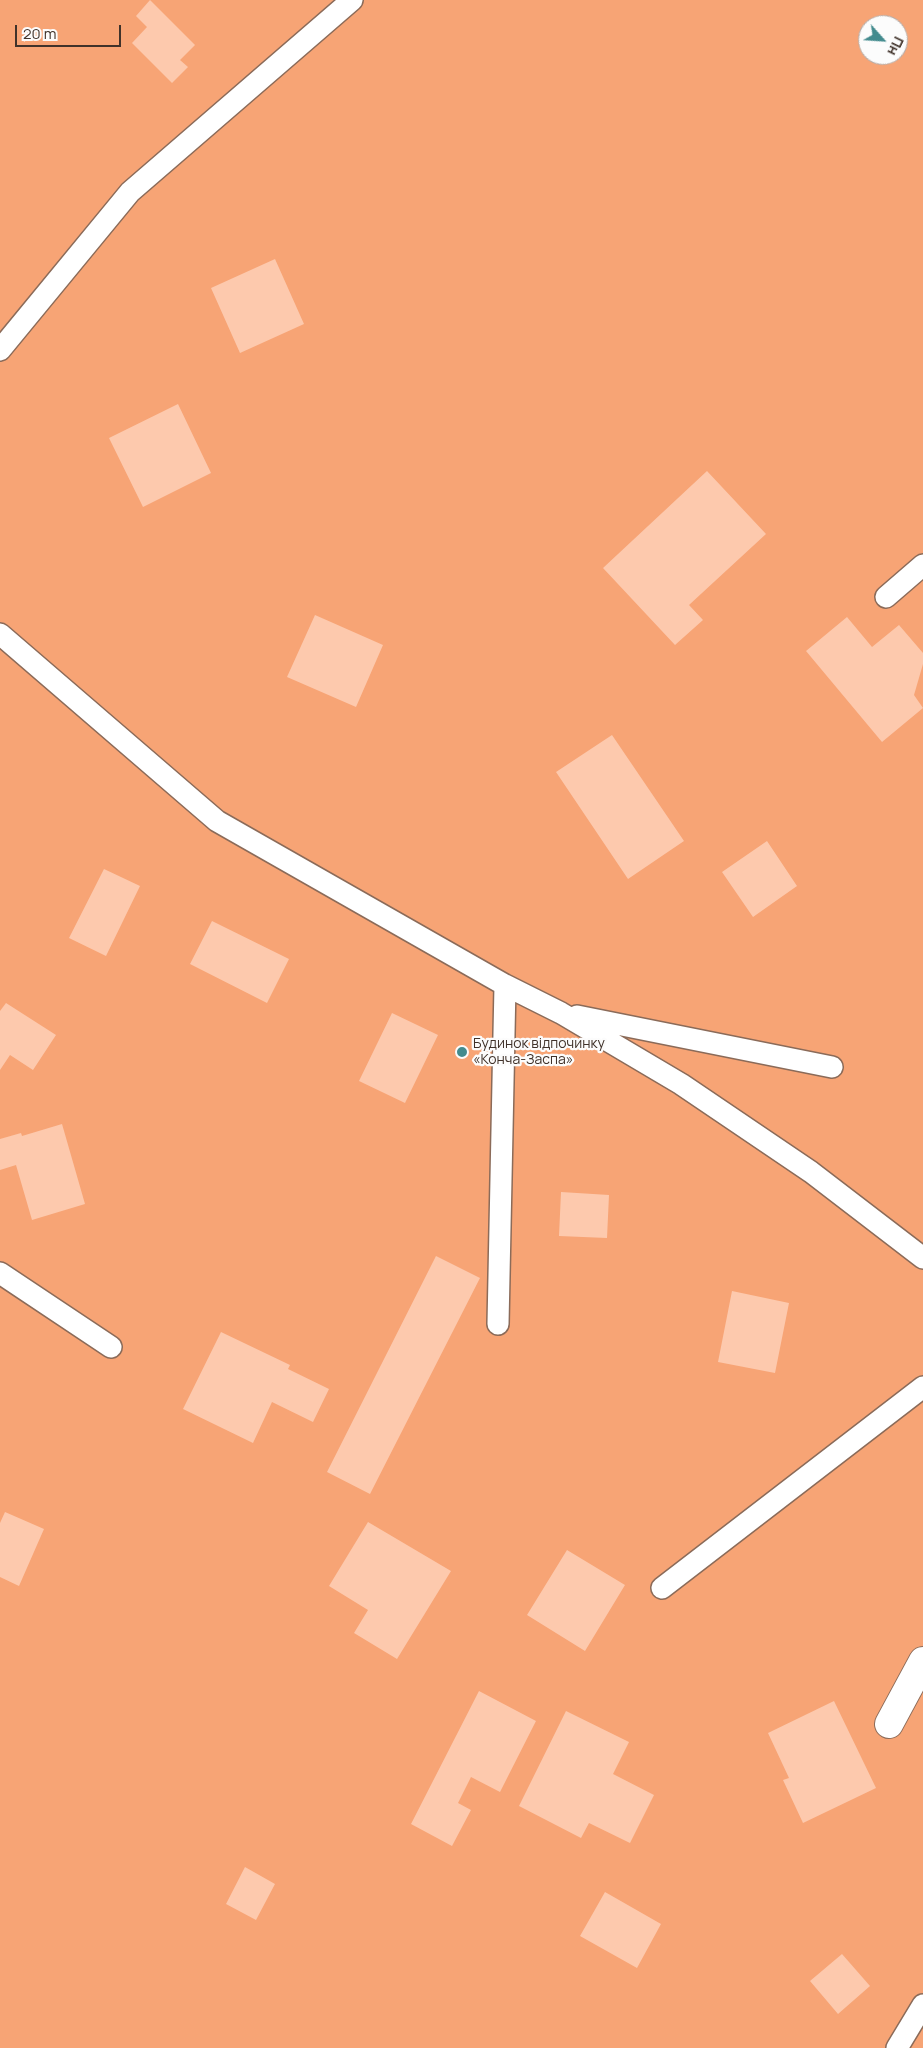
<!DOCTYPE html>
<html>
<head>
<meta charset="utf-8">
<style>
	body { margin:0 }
	#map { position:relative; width:923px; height:2048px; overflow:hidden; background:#faebe3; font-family:Manrope,sans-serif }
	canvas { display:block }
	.north { position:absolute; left:858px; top:15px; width:50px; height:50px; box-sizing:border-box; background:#fcfcfc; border:1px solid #b1aba8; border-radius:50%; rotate:116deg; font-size:14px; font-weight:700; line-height:20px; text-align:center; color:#40322a }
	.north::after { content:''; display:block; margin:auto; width:18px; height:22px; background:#438b8e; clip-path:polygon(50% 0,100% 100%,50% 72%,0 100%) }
	.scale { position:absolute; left:15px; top:25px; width:106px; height:22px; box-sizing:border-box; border:2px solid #40322a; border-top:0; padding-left:6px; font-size:15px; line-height:18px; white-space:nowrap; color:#40322a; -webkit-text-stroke:4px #fcfcfc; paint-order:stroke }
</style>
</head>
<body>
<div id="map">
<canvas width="923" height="2048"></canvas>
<div class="north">Пн</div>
<div class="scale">20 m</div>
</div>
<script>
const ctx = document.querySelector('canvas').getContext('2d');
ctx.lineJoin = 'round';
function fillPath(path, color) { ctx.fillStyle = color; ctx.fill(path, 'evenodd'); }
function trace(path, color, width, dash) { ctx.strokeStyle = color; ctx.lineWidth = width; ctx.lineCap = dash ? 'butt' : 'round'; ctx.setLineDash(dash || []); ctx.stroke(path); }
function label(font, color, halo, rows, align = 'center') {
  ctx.font = font + ' Manrope,sans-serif'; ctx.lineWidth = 4.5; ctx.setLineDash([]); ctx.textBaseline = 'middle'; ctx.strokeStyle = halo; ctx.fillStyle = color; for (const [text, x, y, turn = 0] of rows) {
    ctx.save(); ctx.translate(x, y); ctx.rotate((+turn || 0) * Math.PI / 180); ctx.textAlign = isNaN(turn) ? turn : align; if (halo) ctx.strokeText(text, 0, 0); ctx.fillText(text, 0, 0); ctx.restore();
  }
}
fillPath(new Path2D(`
	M 0,0 L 923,0 L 923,2048 L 0,2048 ZM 868,25 L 898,25 L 898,55 L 868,55 Z`), '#f7a475');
fillPath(new Path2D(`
	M 150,0 L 195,45 L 180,60 L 188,67 L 172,83 L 132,43 L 147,27 L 136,16 Z
	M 275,259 L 304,324 L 240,353 L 211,288 Z
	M 178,404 L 211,473 L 143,507 L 109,438 Z
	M 707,471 L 766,534 L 689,605 L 703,620 L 675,645 L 603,568 Z
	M 315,615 L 383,645 L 356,707 L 287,677 Z
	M 847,617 L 872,647 L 899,625 L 923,653 L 923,664 L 914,695 L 923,708 L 882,742 L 806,651 Z
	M 612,735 L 684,841 L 628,879 L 556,772 Z
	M 767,841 L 797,886 L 753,917 L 722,872 Z
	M 104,869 L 140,886 L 106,956 L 69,938 Z
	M 212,921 L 289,959 L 267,1003 L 190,964 Z
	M 6,1003 L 56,1035 L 33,1070 L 10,1055 L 0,1070 L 0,1011 Z
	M 392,1013 L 438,1035 L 405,1103 L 359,1081 Z
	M 62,1124 L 85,1204 L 32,1220 L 16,1165 L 0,1170 L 0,1139 L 21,1133 L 22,1136 Z
	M 561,1192 L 609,1195 L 607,1238 L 559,1236 Z
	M 436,1256 L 480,1278 L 370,1494 L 327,1472 Z
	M 732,1291 L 789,1303 L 775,1373 L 718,1362 Z
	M 221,1332 L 290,1365 L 288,1369 L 329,1389 L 313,1422 L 272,1402 L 253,1443 L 183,1409 Z
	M 5,1512 L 44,1529 L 19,1586 L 0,1577 L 0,1523 Z
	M 368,1522 L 451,1571 L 397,1659 L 354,1633 L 368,1610 L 329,1586 Z
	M 567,1550 L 625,1585 L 585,1651 L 527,1615 Z
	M 479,1691 L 536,1721 L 500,1792 L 471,1777 L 458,1803 L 471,1810 L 452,1846 L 411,1824 Z
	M 834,1701 L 876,1788 L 803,1823 L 783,1780 L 789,1778 L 768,1733 Z
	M 566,1711 L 629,1742 L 613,1774 L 654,1795 L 630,1843 L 589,1823 L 581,1838 L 519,1806 Z
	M 245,1867 L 275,1884 L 256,1920 L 226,1904 Z
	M 605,1892 L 661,1924 L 637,1968 L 580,1936 Z
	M 842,1954 L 870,1986 L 838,2014 L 810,1981 Z`), '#fdc9ad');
const service = new Path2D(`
	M 0,350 L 130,192 L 352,0
	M 886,597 L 923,565
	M 0,634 L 217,821 L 505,985 L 561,1013 L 681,1084 L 811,1172 L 923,1258
	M 577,1016 L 832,1067
	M 0,1273 L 111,1347
	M 498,1324 L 505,985
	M 662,1588 L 923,1387
	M 897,2048 L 923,2005`);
const minor = new Path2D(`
	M 889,1724 L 923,1661`);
trace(service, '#8b6b59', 24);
trace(minor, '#8b6b59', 30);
trace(service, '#fff', 21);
trace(minor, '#fff', 28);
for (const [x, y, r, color] of [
	[462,1052,6,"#438b8e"]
]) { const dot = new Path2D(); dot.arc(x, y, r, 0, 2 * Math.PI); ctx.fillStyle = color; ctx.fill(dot); trace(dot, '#fcfcfc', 2); }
label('14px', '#40322a', '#fcfcfc', [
	["Будинок відпочинку",473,1044],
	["«Конча-Заспа»",473,1060]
], 'left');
</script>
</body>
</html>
